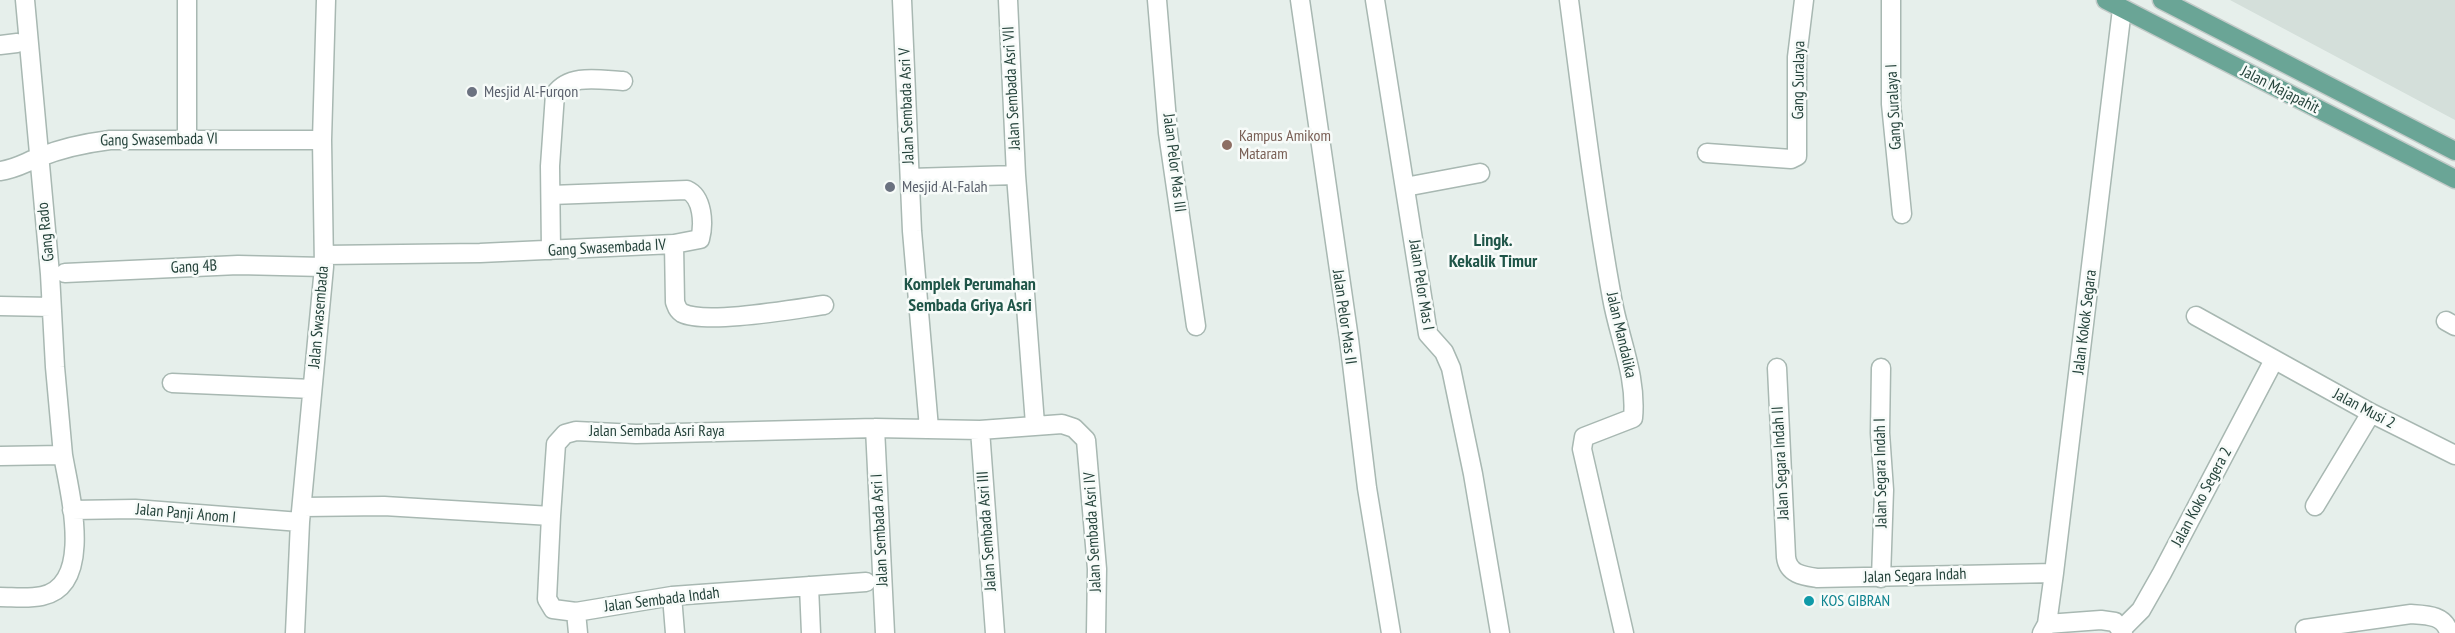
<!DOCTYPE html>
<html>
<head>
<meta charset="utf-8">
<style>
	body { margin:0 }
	canvas { display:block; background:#e6efeb }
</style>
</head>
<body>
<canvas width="2455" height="633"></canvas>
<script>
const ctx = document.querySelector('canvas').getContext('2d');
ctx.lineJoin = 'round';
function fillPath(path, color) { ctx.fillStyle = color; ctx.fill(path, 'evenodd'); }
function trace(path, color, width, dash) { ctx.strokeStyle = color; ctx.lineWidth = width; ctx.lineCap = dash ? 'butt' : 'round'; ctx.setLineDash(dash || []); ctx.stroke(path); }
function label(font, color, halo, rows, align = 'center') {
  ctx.font = font + ' "PT Sans Narrow",sans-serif'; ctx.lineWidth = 5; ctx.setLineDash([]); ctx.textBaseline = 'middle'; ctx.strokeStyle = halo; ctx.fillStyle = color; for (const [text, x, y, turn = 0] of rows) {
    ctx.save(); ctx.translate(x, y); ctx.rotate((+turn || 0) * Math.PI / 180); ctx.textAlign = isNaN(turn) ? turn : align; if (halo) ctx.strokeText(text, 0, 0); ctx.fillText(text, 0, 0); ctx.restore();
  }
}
fillPath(new Path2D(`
	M 2230,0 L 2455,0 L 2455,120 Z`), '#d4dfda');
const minor = new Path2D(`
	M 25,0 L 50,274 L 55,367 L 63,455
	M 187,0 L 187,139
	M 902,0 L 912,231 L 929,428
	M 1008,0 L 1016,175 L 1035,424
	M 1157,0 L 1168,133 L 1196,326
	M 1300,0 L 1349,339 L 1367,488 L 1391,633
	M 1375,0 L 1428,334 L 1444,352 L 1451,368 L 1473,474 L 1500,633
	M 1569,0 C 1582,99 1594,199 1612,298 C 1619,338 1637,376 1633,418 L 1584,437 L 1582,449 L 1624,633
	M 1891,0 L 1891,104 L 1902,214
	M 0,45 L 17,43
	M 1707,153 L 1791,159 L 1797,156 L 1797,57 L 1804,0
	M 0,171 C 16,169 26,162 40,157 C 62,148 86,143 110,140 L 322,140
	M 910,178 L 1016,175
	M 1405,187 L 1480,173
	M 551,195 L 687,190 C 703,197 704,224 700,239 L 674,244
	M 551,250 L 550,166 L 555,94 C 570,73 600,80 623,81
	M 324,255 L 480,253 L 674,244 L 675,302 C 677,307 677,310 682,313 C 706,325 795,309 824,305
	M 65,273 L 238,265 L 324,267
	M 0,306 L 51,307
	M 2196,316 L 2371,413 L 2455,455
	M 2446,321 L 2455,326
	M 1777,368 L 1786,557 C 1788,574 1803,576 1817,578 L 2054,573
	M 1881,368 L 1880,433 L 1884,490 L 1881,578
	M 172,383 L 312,389
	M 875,428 L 885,633
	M 980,430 L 995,633
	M 0,456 L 63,455 C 69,491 95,585 42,596 C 28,599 13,597 0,597
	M 2315,506 L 2371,413
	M 303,507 L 384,506 L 551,516 L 556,444 L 565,434 L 576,431 L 636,434 L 875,428 L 980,430 L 1062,424 L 1074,428 L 1086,440 L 1097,569 L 1096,633
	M 72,510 L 135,509 L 300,522
	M 551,516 L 547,599 L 553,609 L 576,612 L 672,596 L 866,582
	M 809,586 L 811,633
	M 672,596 L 675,633
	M 576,612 L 578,633
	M 2047,624 L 2101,620 L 2115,622 L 2123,633
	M 2122,629 L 2141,610 L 2162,573 L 2274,360
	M 2305,629 L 2411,614 C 2427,615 2445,615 2449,633
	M 295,633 L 300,522 L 324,267 L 322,140 L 326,0
	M 2042,633 L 2047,624 L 2054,573 L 2122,9`);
const major = new Path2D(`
	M 2106,0 L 2455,179
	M 2162,0 L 2455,151`);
trace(minor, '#a8b8b2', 21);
trace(major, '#c2cac8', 21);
trace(minor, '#fff', 18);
trace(major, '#6aa596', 18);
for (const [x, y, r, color] of [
	[472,92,6,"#6b7280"],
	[1227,145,6,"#8d6e63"],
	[890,187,6,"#6b7280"],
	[1809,601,6,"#0f9aa8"]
]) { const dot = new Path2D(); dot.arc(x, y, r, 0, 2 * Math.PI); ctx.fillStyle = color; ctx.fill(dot); trace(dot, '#f7fbf9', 2); }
label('16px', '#24423a', '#f7fbf9', [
	["Gang Suralaya",1799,80,-89],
	["Jalan Sembada Asri VII",1012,88,-93],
	["Jalan Majapahit",2280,90,27],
	["Jalan Sembada Asri V",907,106,-92],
	["Gang Suralaya I",1894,107,-93],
	["Gang Swasembada VI",159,140,-1],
	["Jalan Pelor Mas III",1174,163,83],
	["Gang Rado",46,232,-96],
	["Gang Swasembada IV",607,248,-3],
	["Gang 4B",194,267,-3],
	["Jalan Pelor Mas I",1421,285,81],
	["Jalan Swasembada",319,317,-85],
	["Jalan Pelor Mas II",1344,317,82],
	["Jalan Kokok Segara",2085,322,-83],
	["Jalan Mandalika",1621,335,77],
	["Jalan Musi 2",2364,409,28],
	["Jalan Sembada Asri Raya",657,431],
	["Jalan Segara Indah II",1781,463,-93],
	["Jalan Segara Indah I",1881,473,-91],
	["Jalan Koko Segera 2",2202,497,-62],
	["Jalan Panji Anom I",186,514,5],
	["Jalan Sembada Asri I",880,530,-93],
	["Jalan Sembada Asri III",987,531,-94],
	["Jalan Sembada Asri IV",1093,532,-93],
	["Jalan Segara Indah",1915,576,-2],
	["Jalan Sembada Indah",662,600,-7]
]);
label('16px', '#5b616d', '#f7fbf9', [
	["Mesjid Al-Furqon",484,92],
	["Mesjid Al-Falah",902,187]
], 'left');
label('16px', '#785e54', '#f7fbf9', [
	["Kampus Amikom",1239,136],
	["Mataram",1239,154]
], 'left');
label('16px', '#0d838f', '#f7fbf9', [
	["KOS GIBRAN",1821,601]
], 'left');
label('bold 18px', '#1f5548', '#f7fbf9', [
	["Lingk.",1493,241],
	["Kekalik Timur",1493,262],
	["Komplek Perumahan",970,285],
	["Sembada Griya Asri",970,306]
]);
</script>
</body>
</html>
